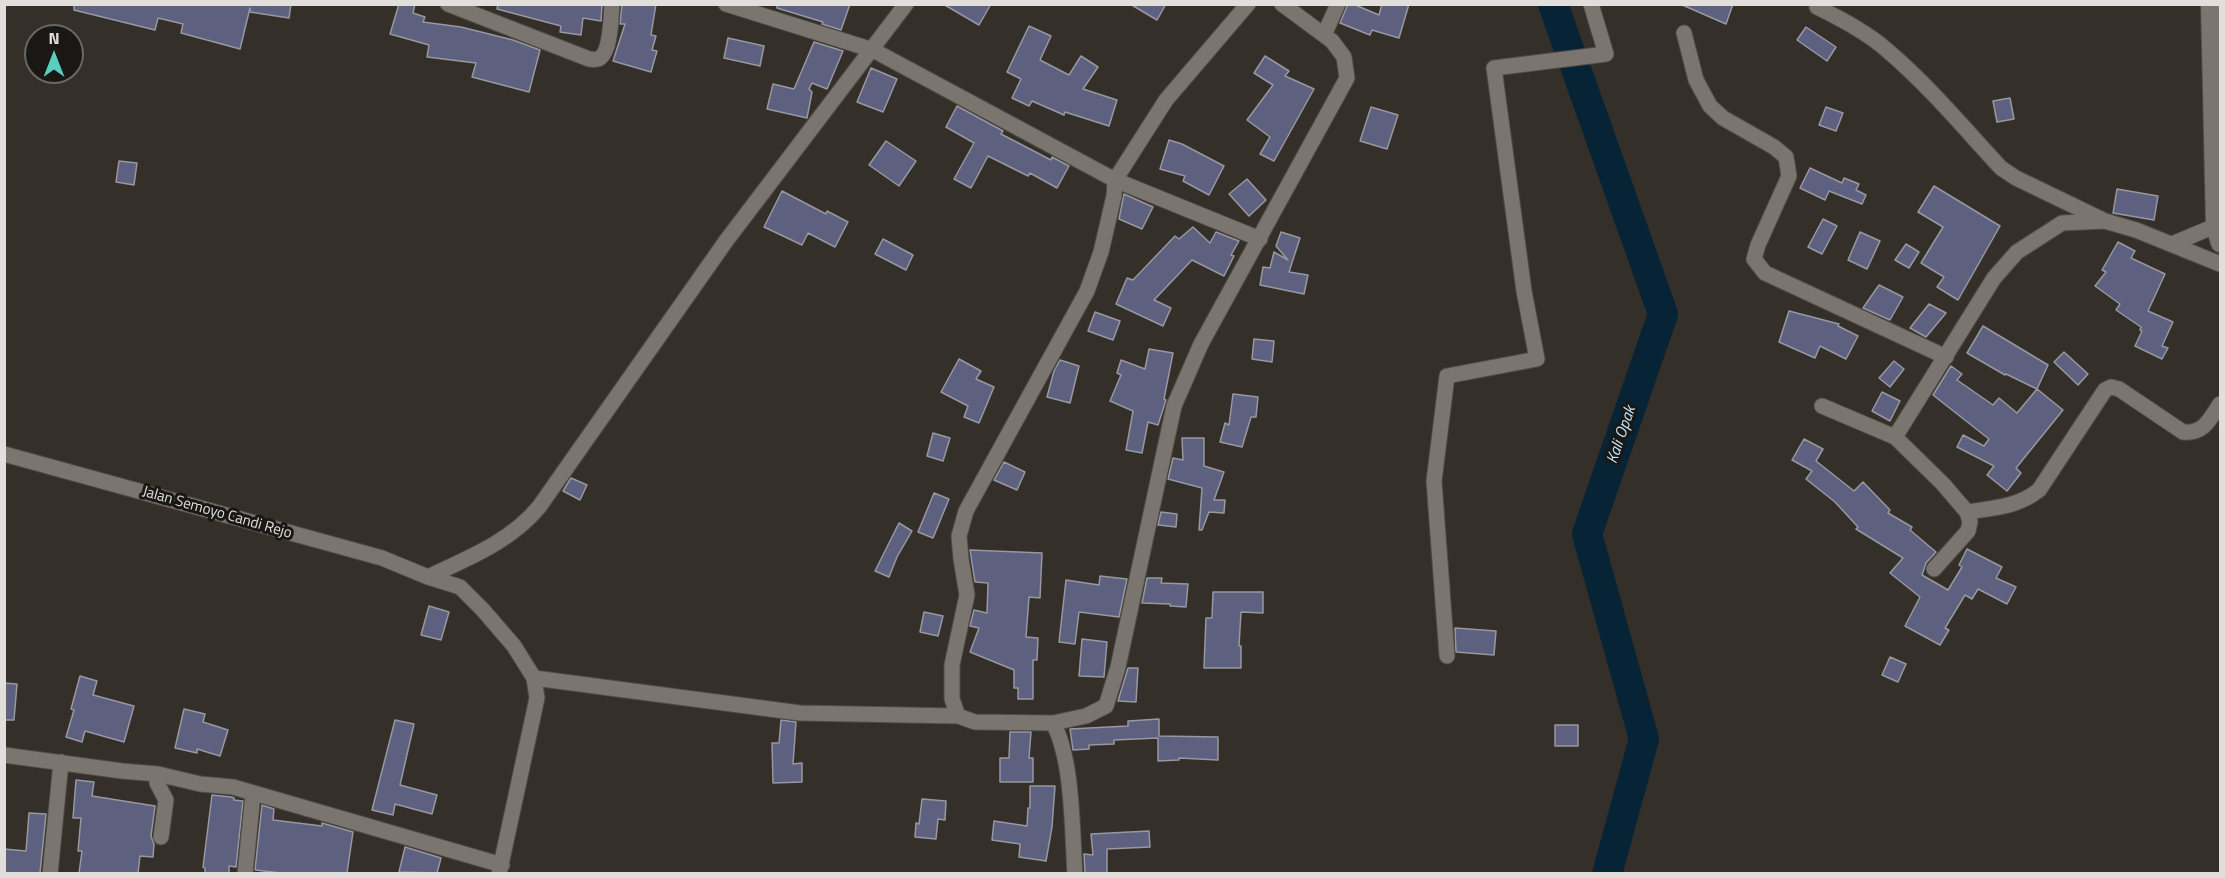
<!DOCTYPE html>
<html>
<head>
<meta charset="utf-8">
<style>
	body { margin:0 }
	#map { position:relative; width:2225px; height:878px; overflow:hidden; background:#352f2a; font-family:"Titillium Web",sans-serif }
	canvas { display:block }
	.frame { position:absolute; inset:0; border:6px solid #e2dedb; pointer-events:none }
	.north { position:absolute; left:24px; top:24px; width:60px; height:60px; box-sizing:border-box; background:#1a1815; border:2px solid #6a6764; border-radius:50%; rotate:0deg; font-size:16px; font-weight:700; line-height:24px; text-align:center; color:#e2dedb }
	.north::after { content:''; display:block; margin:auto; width:21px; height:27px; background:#59cebf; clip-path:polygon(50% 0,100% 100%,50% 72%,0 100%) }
</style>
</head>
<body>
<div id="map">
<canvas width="2225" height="878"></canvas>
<div class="frame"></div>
<div class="north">N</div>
</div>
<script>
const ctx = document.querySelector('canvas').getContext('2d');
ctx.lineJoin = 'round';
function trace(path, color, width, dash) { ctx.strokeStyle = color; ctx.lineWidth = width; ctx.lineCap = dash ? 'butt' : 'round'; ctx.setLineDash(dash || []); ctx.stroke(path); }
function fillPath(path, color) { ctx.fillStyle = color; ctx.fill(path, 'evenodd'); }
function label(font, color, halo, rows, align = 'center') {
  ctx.font = font + ' "Titillium Web",sans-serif'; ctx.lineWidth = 6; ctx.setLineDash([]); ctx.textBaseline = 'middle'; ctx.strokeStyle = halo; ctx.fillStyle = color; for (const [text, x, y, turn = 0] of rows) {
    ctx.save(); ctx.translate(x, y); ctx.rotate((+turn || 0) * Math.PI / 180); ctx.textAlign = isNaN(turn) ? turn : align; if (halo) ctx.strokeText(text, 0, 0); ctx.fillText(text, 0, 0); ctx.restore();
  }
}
trace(new Path2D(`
	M 1553,4 L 1663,314 L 1587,534 L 1644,739 L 1607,874`), '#062435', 30);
const building = new Path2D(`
	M 74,4 L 291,4 L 289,18 L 250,12 L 250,8 L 240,49 L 181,33 L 183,24 L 158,18 L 155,30 L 74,10 Z
	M 399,4 L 415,4 L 413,13 L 425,17 L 423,22 L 461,27 L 513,40 L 540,50 L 529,92 L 472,77 L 476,63 L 427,57 L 429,45 L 390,34 Z
	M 498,4 L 602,4 L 601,21 L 583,18 L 581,35 L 560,32 L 561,26 L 497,9 Z
	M 622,4 L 656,4 L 651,35 L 656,36 L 652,50 L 657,51 L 651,72 L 613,61 L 625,24 L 620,24 Z
	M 777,4 L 850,4 L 841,30 L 822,24 L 823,22 L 777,8 Z
	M 943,4 L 991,4 L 979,25 Z
	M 1130,4 L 1166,4 L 1157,20 Z
	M 1348,4 L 1353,4 L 1379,15 L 1382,4 L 1409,4 L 1399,38 L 1372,30 L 1370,35 L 1340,23 Z
	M 1680,4 L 1733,4 L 1726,24 Z
	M 1029,26 L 1051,36 L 1040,60 L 1069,75 L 1081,56 L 1098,67 L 1083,89 L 1117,100 L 1109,126 L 1065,112 L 1064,115 L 1032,101 L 1029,106 L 1012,98 L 1021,79 L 1007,72 Z
	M 1806,27 L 1836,47 L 1827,61 L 1797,40 Z
	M 728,38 L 764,46 L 760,66 L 724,58 Z
	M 814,42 L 843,51 L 827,89 L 812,83 L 809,89 L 812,92 L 807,118 L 767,109 L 773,84 L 794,89 Z
	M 1265,56 L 1289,71 L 1285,76 L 1314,89 L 1274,161 L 1260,154 L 1270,137 L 1247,120 L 1273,85 L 1254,73 Z
	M 871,68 L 897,79 L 883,112 L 857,102 Z
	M 2010,98 L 2014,119 L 1997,122 L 1993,101 Z
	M 957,106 L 1003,131 L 1001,134 L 1051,160 L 1052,157 L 1069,166 L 1057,188 L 1030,173 L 1028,176 L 988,156 L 971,188 L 954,179 L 974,143 L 946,127 Z
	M 1371,107 L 1398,115 L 1387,149 L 1360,141 Z
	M 1826,107 L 1843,113 L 1836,131 L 1819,125 Z
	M 1169,140 L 1182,144 L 1224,166 L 1209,195 L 1183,181 L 1185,176 L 1160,169 Z
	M 886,141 L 916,161 L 899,186 L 869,165 Z
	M 119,161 L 137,163 L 134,185 L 116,182 Z
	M 1810,168 L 1842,183 L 1844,178 L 1859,184 L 1856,190 L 1866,195 L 1862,204 L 1829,191 L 1825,200 L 1800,188 Z
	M 1247,179 L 1266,200 L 1249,216 L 1229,194 Z
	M 1934,186 L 2000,226 L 1958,300 L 1937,287 L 1944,277 L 1921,263 L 1943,227 L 1918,212 Z
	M 2117,189 L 2158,196 L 2154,220 L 2113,213 Z
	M 782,191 L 826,214 L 827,211 L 848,222 L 835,247 L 808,233 L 802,245 L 764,227 Z
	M 1124,194 L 1153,207 L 1142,229 L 1119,219 Z
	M 1823,219 L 1837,226 L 1822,254 L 1808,247 Z
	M 1193,227 L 1210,243 L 1216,232 L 1239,241 L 1231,255 L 1234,256 L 1224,276 L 1192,260 L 1154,300 L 1171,308 L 1163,326 L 1116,304 L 1127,278 L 1133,280 L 1175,236 L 1179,239 Z
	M 1281,232 L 1300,238 L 1289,272 L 1308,275 L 1304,294 L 1260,285 L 1263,267 L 1270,268 L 1274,252 L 1288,260 L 1276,246 Z
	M 1860,232 L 1880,241 L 1867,269 L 1848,260 Z
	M 883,239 L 913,255 L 906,270 L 875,254 Z
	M 2118,242 L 2135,251 L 2131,258 L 2165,274 L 2148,311 L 2173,322 L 2162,346 L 2168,348 L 2162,359 L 2135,346 L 2142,331 L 2140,330 L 2141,327 L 2116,310 L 2120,304 L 2095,286 L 2106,272 L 2102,270 Z
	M 1906,244 L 1919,252 L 1909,268 L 1895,260 Z
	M 1879,285 L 1903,297 L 1890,320 L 1863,308 Z
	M 1929,304 L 1946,313 L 1926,337 L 1910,328 Z
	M 1789,311 L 1839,324 L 1838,326 L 1858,336 L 1846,359 L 1820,346 L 1815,358 L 1779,342 Z
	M 1095,312 L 1120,321 L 1113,340 L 1088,331 Z
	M 1983,326 L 2048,365 L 2037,389 L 2006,374 L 2005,375 L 1967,353 Z
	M 1254,339 L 1274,341 L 1272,362 L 1252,359 Z
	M 1149,349 L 1173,353 L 1164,399 L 1166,400 L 1158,425 L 1148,422 L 1142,453 L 1126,450 L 1133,411 L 1110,401 L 1121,375 L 1117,373 L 1121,360 L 1145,369 Z
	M 2064,352 L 2088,374 L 2078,385 L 2054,362 Z
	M 959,359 L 981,371 L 976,379 L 994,387 L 979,423 L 964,417 L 968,406 L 941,392 Z
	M 1060,360 L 1079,366 L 1070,403 L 1047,397 L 1054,371 Z
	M 1894,361 L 1904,369 L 1890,387 L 1879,378 Z
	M 1951,366 L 1962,374 L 1957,380 L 1993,405 L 1999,398 L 2017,413 L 2037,389 L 2063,410 L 2016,468 L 2021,473 L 2007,491 L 1987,475 L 1994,466 L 1957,447 L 1963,435 L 1984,446 L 1989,439 L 1933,395 Z
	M 1882,392 L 1900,401 L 1890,421 L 1872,411 Z
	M 1233,394 L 1258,397 L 1256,417 L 1251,417 L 1242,447 L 1220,442 L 1225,423 L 1229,425 Z
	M 933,433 L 950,438 L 943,461 L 927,456 Z
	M 1182,438 L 1204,438 L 1204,466 L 1224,472 L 1214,500 L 1225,500 L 1224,513 L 1209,512 L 1202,530 L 1199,530 L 1202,488 L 1168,479 L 1173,458 L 1183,460 Z
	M 1804,439 L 1823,449 L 1816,461 L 1854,491 L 1863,482 L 1890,510 L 1888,513 L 1912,527 L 1910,530 L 1936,552 L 1926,563 L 1922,575 L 1948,590 L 1962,567 L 1959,565 L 1967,549 L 2002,567 L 1996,578 L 2016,587 L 2007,604 L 1978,589 L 1972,599 L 1965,595 L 1945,628 L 1949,630 L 1940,645 L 1905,626 L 1920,597 L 1890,573 L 1903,558 L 1856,529 L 1858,527 L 1835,502 L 1806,479 L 1812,471 L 1792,460 Z
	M 1004,462 L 1025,472 L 1017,490 L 994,480 Z
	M 571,478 L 587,485 L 580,500 L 563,491 Z
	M 934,493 L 949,499 L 933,538 L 918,532 Z
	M 1161,512 L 1177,514 L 1176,527 L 1158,525 Z
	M 899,523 L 912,531 L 897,557 L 889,577 L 875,571 Z
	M 970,550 L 1042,553 L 1040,598 L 1029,597 L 1026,637 L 1038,638 L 1037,660 L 1033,660 L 1033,699 L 1018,699 L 1018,688 L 1014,688 L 1014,670 L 970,652 L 979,628 L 970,626 L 974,610 L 987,613 L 988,583 L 975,582 Z
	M 1100,576 L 1127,579 L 1119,617 L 1079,612 L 1075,644 L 1059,642 L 1066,580 L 1099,585 Z
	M 1147,578 L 1162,578 L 1161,583 L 1188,584 L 1186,607 L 1170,606 L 1170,604 L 1142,603 Z
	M 1213,592 L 1263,592 L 1263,613 L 1241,612 L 1239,646 L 1241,646 L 1241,668 L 1204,668 L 1206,618 L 1212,618 Z
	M 429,606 L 449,612 L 441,640 L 421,635 Z
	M 924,612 L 943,616 L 938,636 L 920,632 Z
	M 1455,628 L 1496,631 L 1494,655 L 1456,652 Z
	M 1082,639 L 1107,642 L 1104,677 L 1079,676 Z
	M 1890,657 L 1906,664 L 1898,682 L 1882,675 Z
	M 1128,668 L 1138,668 L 1136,702 L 1118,701 Z
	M 80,676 L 97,681 L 93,695 L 134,706 L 124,742 L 85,731 L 82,742 L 66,737 L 74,710 L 71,709 Z
	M 4,683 L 17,684 L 14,720 L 4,720 Z
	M 184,709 L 205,714 L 203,722 L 228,730 L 220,756 L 197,749 L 197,753 L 175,748 Z
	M 1159,719 L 1159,736 L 1218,737 L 1218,760 L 1179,758 L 1179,760 L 1158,761 L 1158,738 L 1114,740 L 1114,744 L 1089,745 L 1089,749 L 1073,750 L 1070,729 L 1128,726 L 1128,721 Z
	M 395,720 L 414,724 L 400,785 L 437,795 L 432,814 L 395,804 L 393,815 L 372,810 Z
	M 781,720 L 796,722 L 793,764 L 802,763 L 802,782 L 773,783 L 772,743 L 779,743 Z
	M 1555,725 L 1578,725 L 1578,746 L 1555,746 Z
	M 1010,732 L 1031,732 L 1029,758 L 1033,758 L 1033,782 L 1000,782 L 1000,758 L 1009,758 Z
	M 76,780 L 94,782 L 92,796 L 155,806 L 151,836 L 154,844 L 153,857 L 140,856 L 138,873 L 79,873 L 82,851 L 78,851 L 81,818 L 73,818 Z
	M 1030,786 L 1055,786 L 1052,827 L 1046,861 L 1019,857 L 1020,844 L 992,840 L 994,821 L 1027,826 L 1028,808 L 1030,808 Z
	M 212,795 L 231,797 L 234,798 L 234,800 L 243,801 L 236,867 L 229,866 L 229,873 L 205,873 L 205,868 L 203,867 Z
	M 922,799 L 946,801 L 945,820 L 938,819 L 936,839 L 915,837 L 916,823 L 919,824 Z
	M 262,805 L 274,809 L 273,820 L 322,826 L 322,823 L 353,832 L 347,873 L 281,873 L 255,870 Z
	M 29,813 L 46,814 L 40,873 L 4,873 L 4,849 L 26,851 Z
	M 1149,831 L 1150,847 L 1107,849 L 1107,873 L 1085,873 L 1084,854 L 1093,855 L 1091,834 Z
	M 405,847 L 441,858 L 437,873 L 399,872 Z`);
fillPath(building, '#5d607e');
trace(building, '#9798a0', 1.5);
const street = new Path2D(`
	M 448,4 L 589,59 C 592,59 595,60 598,59 C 611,54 611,16 612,4
	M 726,4 L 873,50 L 1115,180 L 1260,239
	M 1817,7 C 1841,19 1868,33 1888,51 C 1929,86 1964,128 2001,168 L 2016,178 L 2103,220
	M 1684,33 L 1696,80 L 1710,106 L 1723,118 L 1774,147 L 1786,157 L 1789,176 L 1758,245 L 1754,259 L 1765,273 L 1946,357
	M 1324,35 L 1338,4
	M 2172,244 L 2215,226
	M 1822,406 L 1895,437 L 1943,484 L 1967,512 L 1970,522 L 1968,531 L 1934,569
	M 1895,437 L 1994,278 L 2017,252 L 2062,223 L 2105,221 L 2136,230 L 2220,264
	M 4,454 L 382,558 L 428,577 L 460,587 L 483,610 L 514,646 L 534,678 L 537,698 L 499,874
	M 1967,512 C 1993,508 2018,507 2039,490 L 2105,390 L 2111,387 L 2119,389 L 2183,432 C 2204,434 2210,419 2220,404
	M 428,577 C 468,558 510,542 539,507 L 726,241 L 906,4
	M 1447,656 L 1434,481 L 1447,376 L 1537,359 L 1524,291 L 1494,68 L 1606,54 L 1591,4
	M 534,678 L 800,713 L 958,716
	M 1053,723 L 1086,716 L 1106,706 L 1118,667 L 1174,406 L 1201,344 L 1347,78 L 1344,57 L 1332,41 L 1282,4
	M 4,755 L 122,771 L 158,774 L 200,784 L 233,787 L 502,865
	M 158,774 L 157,783 L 166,800 L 161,837
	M 50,874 L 61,762
	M 245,874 L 253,794
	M 1075,874 C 1072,831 1073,759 1053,723 L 975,722 L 958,716 L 952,699 L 952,665 L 967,595 L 961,559 L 959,536 L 966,511 L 1087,291 L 1101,252 L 1114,196 L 1115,180 L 1166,100 L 1248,4`);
const secondary = new Path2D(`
	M 2210,4 L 2215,226 L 2220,243`);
trace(street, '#4f4b47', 17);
trace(secondary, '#4f4b47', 20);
trace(street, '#7b756f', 15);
trace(secondary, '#7b756f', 18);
label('15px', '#e2dedb', '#1a1815', [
	["Jalan Semoyo Candi Rejo",217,513,16]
]);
label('italic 16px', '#c3e4fb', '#1a1815', [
	["Kali Opak",1622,435,-71]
]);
</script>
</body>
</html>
